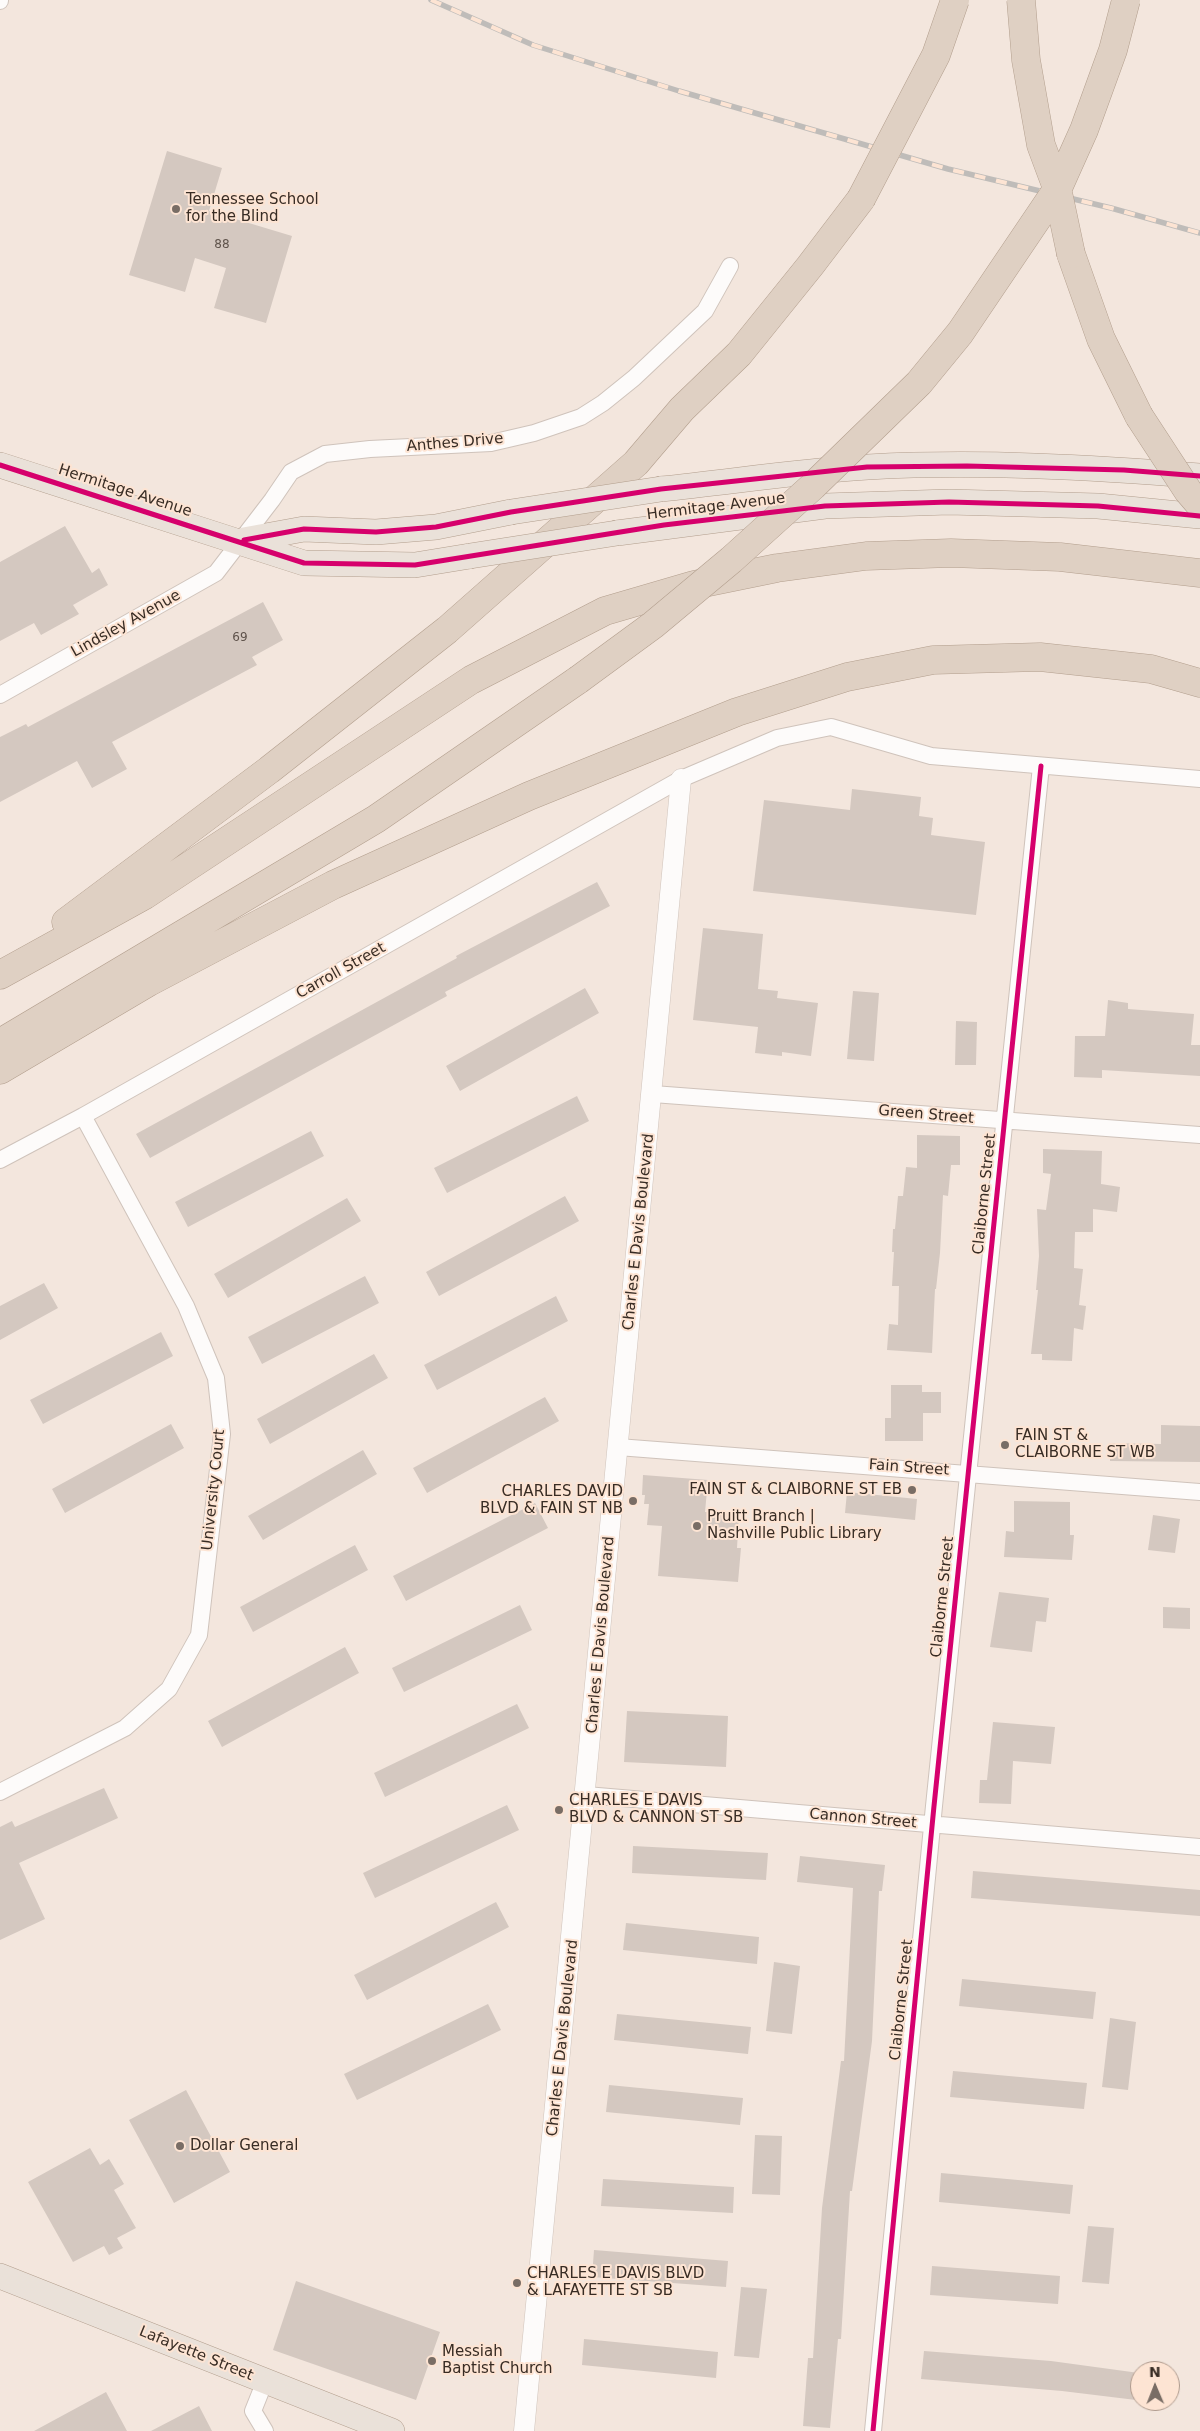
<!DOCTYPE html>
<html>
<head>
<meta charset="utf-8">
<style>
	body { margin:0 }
	#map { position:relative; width:1200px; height:2431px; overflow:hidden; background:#f3e6dd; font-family:"DejaVu Sans",sans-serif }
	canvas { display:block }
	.north { position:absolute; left:1130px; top:2361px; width:50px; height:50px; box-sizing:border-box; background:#fde4d3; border:1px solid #ae9a8d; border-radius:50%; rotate:359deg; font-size:14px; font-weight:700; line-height:20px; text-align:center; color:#382c24 }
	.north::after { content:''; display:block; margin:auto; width:18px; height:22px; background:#796d65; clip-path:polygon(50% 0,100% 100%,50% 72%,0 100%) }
</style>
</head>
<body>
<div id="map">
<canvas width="1200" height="2431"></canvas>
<div class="north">N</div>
</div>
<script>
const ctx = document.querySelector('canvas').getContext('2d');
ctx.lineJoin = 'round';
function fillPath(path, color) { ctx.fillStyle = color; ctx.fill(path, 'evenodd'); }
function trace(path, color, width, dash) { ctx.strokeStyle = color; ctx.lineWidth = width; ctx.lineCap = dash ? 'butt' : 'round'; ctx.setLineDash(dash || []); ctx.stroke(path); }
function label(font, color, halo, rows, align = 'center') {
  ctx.font = font + ' "DejaVu Sans",sans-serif'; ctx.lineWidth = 4; ctx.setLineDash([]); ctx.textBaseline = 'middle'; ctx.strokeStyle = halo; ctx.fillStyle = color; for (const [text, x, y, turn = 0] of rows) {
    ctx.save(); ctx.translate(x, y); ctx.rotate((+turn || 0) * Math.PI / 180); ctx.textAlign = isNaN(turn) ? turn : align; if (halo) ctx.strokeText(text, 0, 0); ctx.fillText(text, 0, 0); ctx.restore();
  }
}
fillPath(new Path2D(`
	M 167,151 L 222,168 L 209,211 L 292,236 L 266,323 L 214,308 L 226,268 L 195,258 L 185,292 L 129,275 Z
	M 65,526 L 92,573 L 99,568 L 108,585 L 73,605 L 79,614 L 41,635 L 34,623 L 0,641 L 0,562 Z
	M 263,602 L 283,640 L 252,657 L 257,665 L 112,742 L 127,769 L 92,788 L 77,761 L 0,802 L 0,737 L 26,724 L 28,727 Z
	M 852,789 L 921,797 L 919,816 L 933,818 L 931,835 L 985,842 L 976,915 L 753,891 L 764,800 L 850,810 Z
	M 597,882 L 610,906 L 445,992 L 447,996 L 150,1158 L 136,1134 L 457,958 L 456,956 Z
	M 703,928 L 763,934 L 758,989 L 778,991 L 777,998 L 818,1003 L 811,1056 L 782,1052 L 782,1056 L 755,1053 L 758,1027 L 693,1020 Z
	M 585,988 L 599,1013 L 460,1091 L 446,1066 Z
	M 853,991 L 879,993 L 874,1061 L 847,1059 Z
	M 1108,1000 L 1128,1003 L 1128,1009 L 1194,1014 L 1191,1045 L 1200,1045 L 1200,1076 L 1102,1070 L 1102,1078 L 1074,1077 L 1075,1036 L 1105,1036 Z
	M 956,1021 L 977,1022 L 976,1065 L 955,1065 Z
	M 577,1096 L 589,1121 L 447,1193 L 434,1168 Z
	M 311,1131 L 324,1156 L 188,1227 L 175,1202 Z
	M 917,1135 L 960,1136 L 960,1165 L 951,1165 L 948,1196 L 943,1195 L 940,1253 L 936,1289 L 935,1289 L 932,1353 L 887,1350 L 889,1324 L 898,1325 L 899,1286 L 892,1286 L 894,1252 L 892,1252 L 893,1229 L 895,1229 L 898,1196 L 903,1196 L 906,1167 L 917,1168 Z
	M 1043,1149 L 1102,1151 L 1101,1184 L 1120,1187 L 1117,1212 L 1093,1209 L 1093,1232 L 1075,1232 L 1074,1268 L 1083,1269 L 1079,1305 L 1086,1306 L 1083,1330 L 1074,1328 L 1072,1361 L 1042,1360 L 1042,1354 L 1031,1354 L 1038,1290 L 1036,1290 L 1039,1256 L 1037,1209 L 1046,1210 L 1051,1174 L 1043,1173 Z
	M 565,1196 L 579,1221 L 439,1296 L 426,1272 Z
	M 347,1198 L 361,1221 L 228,1298 L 214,1274 Z
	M 365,1276 L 379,1303 L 262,1364 L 248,1337 Z
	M 44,1283 L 58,1308 L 0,1340 L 0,1306 Z
	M 556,1296 L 568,1321 L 437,1390 L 424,1365 Z
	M 161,1332 L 173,1356 L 43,1424 L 30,1400 Z
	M 374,1354 L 388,1378 L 270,1444 L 257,1419 Z
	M 891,1385 L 922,1385 L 922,1392 L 941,1392 L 941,1413 L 923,1413 L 923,1441 L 885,1441 L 885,1418 L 891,1418 Z
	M 545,1397 L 559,1421 L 427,1493 L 413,1468 Z
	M 171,1424 L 184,1448 L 65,1513 L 52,1489 Z
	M 1161,1425 L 1200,1426 L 1200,1462 L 1110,1461 L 1110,1443 L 1161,1444 Z
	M 363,1450 L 377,1474 L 263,1540 L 248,1516 Z
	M 643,1475 L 708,1480 L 705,1512 L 739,1514 L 737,1548 L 741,1548 L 738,1582 L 658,1576 L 662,1526 L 647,1525 L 649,1504 L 644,1504 L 645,1495 L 642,1495 Z
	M 847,1492 L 917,1499 L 915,1520 L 845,1513 Z
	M 1014,1501 L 1070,1502 L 1070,1535 L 1074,1535 L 1072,1560 L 1004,1557 L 1006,1531 L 1014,1532 Z
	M 535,1503 L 548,1528 L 406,1601 L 393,1576 Z
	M 1153,1515 L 1180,1519 L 1175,1553 L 1148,1550 Z
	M 355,1545 L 368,1570 L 253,1632 L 240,1607 Z
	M 999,1592 L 1049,1598 L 1046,1622 L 1036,1621 L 1032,1652 L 990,1647 Z
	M 520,1605 L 532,1630 L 404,1692 L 392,1668 Z
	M 1163,1607 L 1190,1608 L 1190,1629 L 1163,1628 Z
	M 345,1647 L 359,1673 L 222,1747 L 208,1721 Z
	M 517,1704 L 529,1728 L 385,1797 L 374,1773 Z
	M 627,1711 L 728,1716 L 726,1767 L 624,1762 Z
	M 993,1722 L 1055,1727 L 1051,1764 L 1013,1761 L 1011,1804 L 979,1803 L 980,1780 L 987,1780 Z
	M 104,1788 L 118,1818 L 19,1863 L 45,1919 L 0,1940 L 0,1827 L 12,1821 L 15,1827 Z
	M 507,1805 L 519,1830 L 375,1898 L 363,1873 Z
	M 633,1846 L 768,1853 L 766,1880 L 632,1873 Z
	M 800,1856 L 885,1865 L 882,1891 L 879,1891 L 872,2041 L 852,2191 L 850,2191 L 841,2339 L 838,2339 L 830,2428 L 803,2426 L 808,2358 L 813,2358 L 822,2208 L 841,2061 L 844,2061 L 853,1888 L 797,1882 Z
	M 973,1871 L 1200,1890 L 1200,1916 L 971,1898 Z
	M 496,1902 L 509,1927 L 367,2000 L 354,1975 Z
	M 626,1923 L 759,1937 L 757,1964 L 623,1950 Z
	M 774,1962 L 800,1966 L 792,2034 L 766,2031 Z
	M 962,1979 L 1096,1992 L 1093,2019 L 959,2006 Z
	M 488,2004 L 501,2030 L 357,2100 L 344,2074 Z
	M 617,2014 L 751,2027 L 748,2054 L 614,2040 Z
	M 1110,2018 L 1136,2022 L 1128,2090 L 1102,2087 Z
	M 953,2071 L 1087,2083 L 1084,2109 L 950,2097 Z
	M 609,2085 L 743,2098 L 740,2125 L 606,2112 Z
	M 186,2090 L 230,2172 L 174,2203 L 129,2120 Z
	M 755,2135 L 782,2136 L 780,2195 L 752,2194 Z
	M 90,2148 L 100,2165 L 109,2159 L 124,2184 L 114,2190 L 136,2228 L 117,2238 L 123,2248 L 109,2255 L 104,2246 L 73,2262 L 28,2182 Z
	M 941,2173 L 1073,2185 L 1070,2214 L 939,2202 Z
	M 603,2179 L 734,2187 L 733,2213 L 601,2206 Z
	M 1088,2226 L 1114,2228 L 1109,2284 L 1082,2282 Z
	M 594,2250 L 728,2261 L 726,2287 L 592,2277 Z
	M 932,2266 L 1060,2276 L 1058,2304 L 930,2295 Z
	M 296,2281 L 440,2332 L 416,2400 L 273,2350 Z
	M 741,2287 L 767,2289 L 759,2358 L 734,2356 Z
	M 584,2339 L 718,2352 L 716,2378 L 582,2365 Z
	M 924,2351 L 1051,2361 L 1139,2373 L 1136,2400 L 1062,2391 L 921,2379 Z
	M 106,2392 L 127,2431 L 34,2431 Z
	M 199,2406 L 212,2431 L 151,2431 Z`), '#d4c8c0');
const minor = new Path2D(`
	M 0,1 L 0,0
	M 0,695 L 216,573 L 272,500 L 291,472 L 325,454 L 370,449 L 491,443 L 534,433 L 581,417 L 603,403 L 634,378 L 705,311 L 730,266
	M 653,1094 L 1200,1135
	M 0,1160 L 83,1116 L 681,779 L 777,738 L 831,727 L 931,756 L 1200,779
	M 618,1447 L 1200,1492
	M 0,1792 L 125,1728 L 169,1689 L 199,1635 L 222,1434 L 216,1378 L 186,1306 L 83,1116
	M 586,1795 L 1200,1847
	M 265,2381 L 253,2411 L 265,2431
	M 873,2431 L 934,1806 L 1041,766`);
const tertiary = new Path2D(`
	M 524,2431 L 681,779`);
const primary = new Path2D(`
	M 0,465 L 304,563 L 415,565 L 470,556
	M 661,489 C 730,482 799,471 868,467 C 978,461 1090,467 1200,476
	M 617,533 L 825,506 L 949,502 L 1098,506 L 1200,516
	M 244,540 L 304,529 L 376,532 L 436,527 L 511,512
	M 0,2276 L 392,2431`);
const motorway = new Path2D(`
	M 1071,254 L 1101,339 L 1139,416
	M 66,922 L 269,770 L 447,630 L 636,463 L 682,409 L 739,354 L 810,266 L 861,199
	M 0,975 L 145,895 L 471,680 L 605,611 L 694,585 L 777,568 L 866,556 L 951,553 L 1060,557 L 1200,573
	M 0,1043 L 376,819 L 578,680
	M 0,1070 L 149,982 L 333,885 L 529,796 L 737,712 L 847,677 L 933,660 L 1040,657 L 1151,669 L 1200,683`);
trace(minor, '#cfc3bb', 18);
trace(tertiary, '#cfc3bb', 21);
trace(primary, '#b29e8d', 26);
trace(motorway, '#b29e8d', 29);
trace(minor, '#fdfbfa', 16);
trace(tertiary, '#fdfbfa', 20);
trace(primary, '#eae1d9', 25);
trace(motorway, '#dfd0c3', 28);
const rail = new Path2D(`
	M 431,0 L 533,45 L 679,91 L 948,169 L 1111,208 L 1200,233`);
trace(rail, '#bfbcb9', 5.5);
trace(rail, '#fde4d3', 4, [11]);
const primaryBridge = new Path2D(`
	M 511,512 L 661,489
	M 470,556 L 617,533`);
const motorwayBridge = new Path2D(`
	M 1021,0 L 1026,60 L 1041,145 L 1057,188 L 1071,254
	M 861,199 L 936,55 L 955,0
	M 1139,416 L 1188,491 L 1200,505
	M 578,680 L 653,625 L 731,560 L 813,486 L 919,383 L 960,333 L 1058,188 L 1084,130 L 1113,50 L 1126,0`);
trace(primaryBridge, '#b29e8d', 26, []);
trace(motorwayBridge, '#b29e8d', 29, []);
trace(primaryBridge, '#eae1d9', 25);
trace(motorwayBridge, '#dfd0c3', 28);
trace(new Path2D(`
	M 0,465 L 304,563 L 415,565 L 664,525 L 825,506 L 949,502 L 1098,506 L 1200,516
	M 244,540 L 304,529 L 376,532 L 436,527 L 511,512 L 661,489 L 867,467 L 967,466 L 1124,470 L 1200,476
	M 873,2431 L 934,1806 L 1041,766`), '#d6006c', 5);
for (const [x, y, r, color] of [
	[176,209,5,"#796d65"],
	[1005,1445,5,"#796d65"],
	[912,1490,5,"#796d65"],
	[633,1501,5,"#796d65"],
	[697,1526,5,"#796d65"],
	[559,1810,5,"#796d65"],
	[180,2146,5,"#796d65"],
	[517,2283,5,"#796d65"],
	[432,2361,5,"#796d65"]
]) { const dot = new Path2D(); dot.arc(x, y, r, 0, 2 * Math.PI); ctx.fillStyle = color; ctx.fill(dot); trace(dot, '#fde4d3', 2); }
label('12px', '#5f534b', null, [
	["88",222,245],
	["69",240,638]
]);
label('15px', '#382c24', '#fde4d3', [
	["Tennessee School",186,200],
	["for the Blind",186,217],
	["FAIN ST &",1015,1436],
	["CLAIBORNE ST WB",1015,1453],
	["FAIN ST & CLAIBORNE ST EB",902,1490,"right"],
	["CHARLES DAVID",623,1492,"right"],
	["BLVD & FAIN ST NB",623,1509,"right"],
	["Pruitt Branch |",707,1517],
	["Nashville Public Library",707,1534],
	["CHARLES E DAVIS",569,1801],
	["BLVD & CANNON ST SB",569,1818],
	["Dollar General",190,2146],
	["CHARLES E DAVIS BLVD",527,2274],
	["& LAFAYETTE ST SB",527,2291],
	["Messiah",442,2352],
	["Baptist Church",442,2369]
], 'left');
label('15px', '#382c24', '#fde4d3', [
	["Anthes Drive",455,443,-5],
	["Hermitage Avenue",125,491,18],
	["Hermitage Avenue",716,507,-7],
	["Lindsley Avenue",126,624,-29],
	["Carroll Street",341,971,-29],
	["Green Street",926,1115,5],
	["Claiborne Street",985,1194,-84],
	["Charles E Davis Boulevard",639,1232,-84],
	["Fain Street",909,1468,4],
	["University Court",214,1490,-84],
	["Claiborne Street",943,1597,-84],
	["Charles E Davis Boulevard",601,1635,-85],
	["Cannon Street",863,1819,5],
	["Claiborne Street",902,2000,-84],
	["Charles E Davis Boulevard",563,2038,-84],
	["Lafayette Street",196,2354,22]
]);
</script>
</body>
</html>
